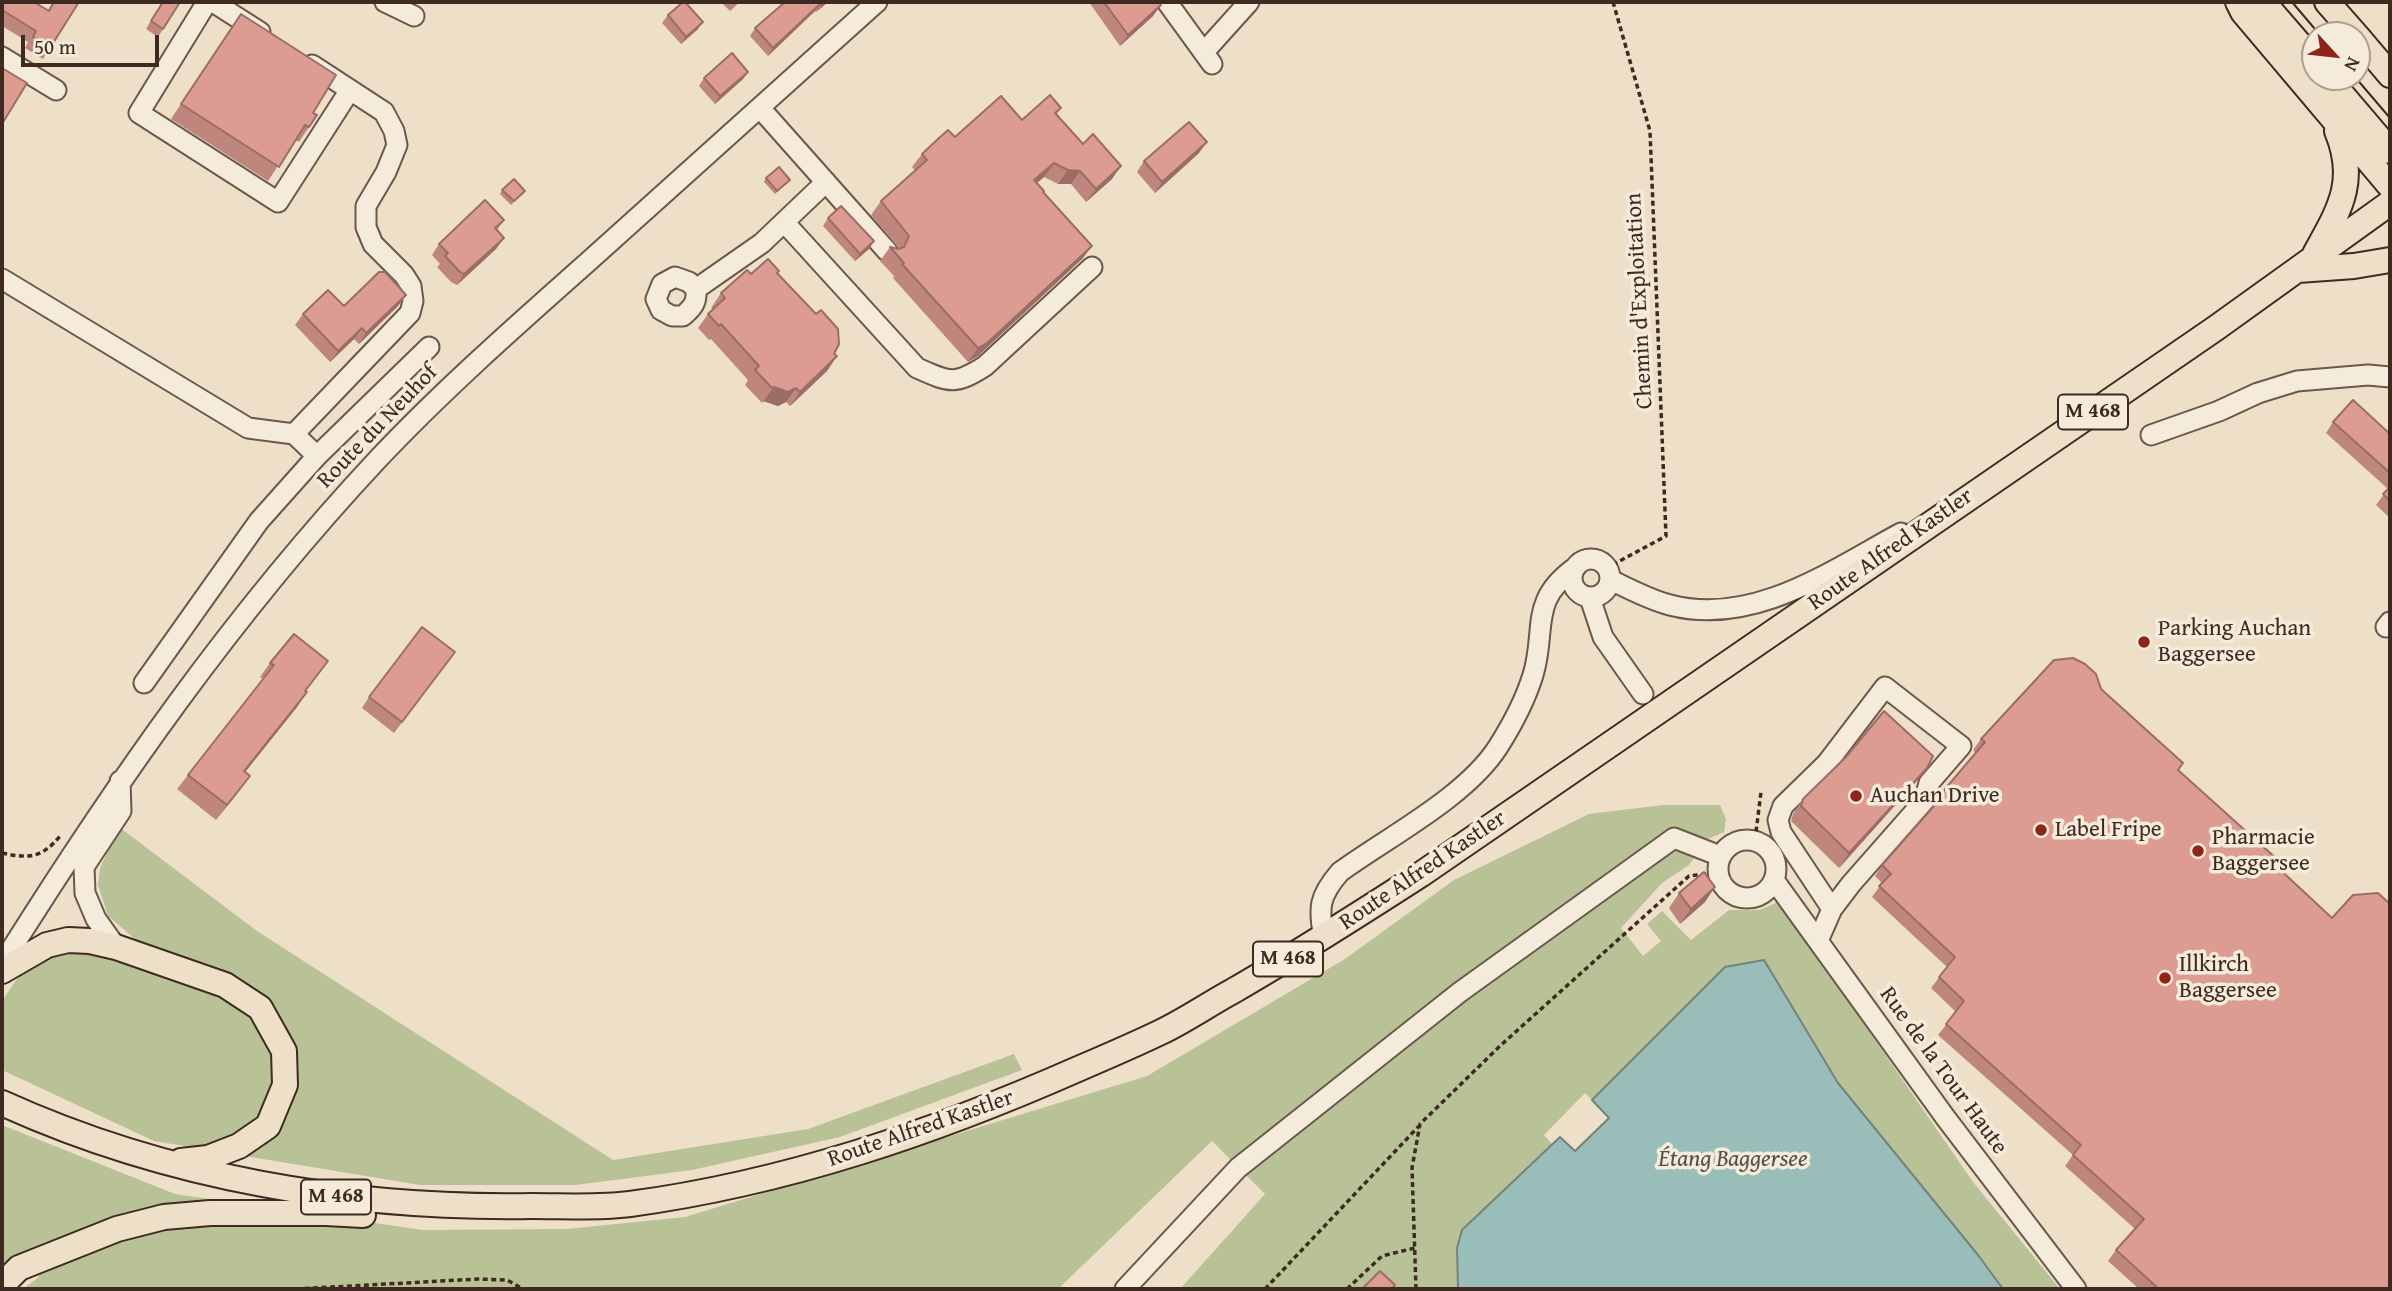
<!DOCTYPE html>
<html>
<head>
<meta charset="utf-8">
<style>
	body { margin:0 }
	#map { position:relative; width:2392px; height:1291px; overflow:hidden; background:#eee0c8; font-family:"Gentium Book Plus",serif }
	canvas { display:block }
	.frame { position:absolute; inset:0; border:4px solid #3e2a21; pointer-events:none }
	.north { position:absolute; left:2301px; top:21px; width:70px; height:70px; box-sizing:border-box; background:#f4ebdb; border:2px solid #ab9e91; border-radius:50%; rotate:117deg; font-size:19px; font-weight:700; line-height:28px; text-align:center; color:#3e2a21 }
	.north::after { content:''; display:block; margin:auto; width:24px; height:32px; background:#8f2418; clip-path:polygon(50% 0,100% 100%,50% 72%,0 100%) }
	.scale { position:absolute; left:21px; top:35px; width:138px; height:32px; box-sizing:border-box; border:4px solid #3e2a21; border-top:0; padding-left:9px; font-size:21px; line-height:24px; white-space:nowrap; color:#3e2a21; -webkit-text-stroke:5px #f4ebdb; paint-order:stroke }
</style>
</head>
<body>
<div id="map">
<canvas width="2392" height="1291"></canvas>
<div class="frame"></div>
<div class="north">N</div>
<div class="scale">50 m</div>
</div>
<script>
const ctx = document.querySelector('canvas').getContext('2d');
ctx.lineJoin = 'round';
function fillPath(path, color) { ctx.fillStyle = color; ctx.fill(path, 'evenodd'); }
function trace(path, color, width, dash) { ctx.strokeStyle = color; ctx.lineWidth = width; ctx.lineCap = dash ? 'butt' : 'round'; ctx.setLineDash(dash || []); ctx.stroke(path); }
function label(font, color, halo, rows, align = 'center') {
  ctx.font = font + ' "Gentium Book Plus",serif'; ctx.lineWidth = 7; ctx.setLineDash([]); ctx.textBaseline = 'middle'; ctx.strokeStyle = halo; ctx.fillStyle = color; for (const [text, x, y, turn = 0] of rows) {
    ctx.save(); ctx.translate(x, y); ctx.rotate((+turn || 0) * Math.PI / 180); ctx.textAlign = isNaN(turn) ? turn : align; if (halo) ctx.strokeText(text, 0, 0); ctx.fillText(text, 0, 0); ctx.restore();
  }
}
fillPath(new Path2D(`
	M 1663,805 L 1720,805 L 1726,819 L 1724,832 L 1708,839 L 1689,865 L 1662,883 L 1621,928 L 1643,956 L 1661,941 L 1647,924 L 1662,911 L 1691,940 L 1729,910 L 1759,910 L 1776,903 L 1802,934 L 1973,1182 L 2060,1289 L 2003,1289 L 1978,1255 L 1838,1083 L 1764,960 L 1725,967 L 1592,1100 L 1585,1093 L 1544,1135 L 1552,1144 L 1462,1230 L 1457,1248 L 1458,1289 L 1180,1289 L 1265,1194 L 1212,1141 L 1058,1289 L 23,1289 L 39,1277 L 25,1260 L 2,1272 L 2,1125 L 175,1194 L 423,1230 L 567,1229 L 685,1217 L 1147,1076 L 1345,959 L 1454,880 L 1589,814 Z
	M 119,827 L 257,931 L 613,1160 L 808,1129 L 1014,1054 L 1022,1070 L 840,1137 L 692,1170 L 576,1185 L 420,1185 L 154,1141 L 2,1070 L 2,1001 L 27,964 L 58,950 L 85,950 L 124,963 L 135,939 L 108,916 L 98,885 L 100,868 Z`), '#b8c296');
const water = new Path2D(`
	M 1764,960 L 1838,1083 L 1978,1255 L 2003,1289 L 1458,1289 L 1457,1248 L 1462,1230 L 1560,1137 L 1575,1151 L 1609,1118 L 1592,1100 L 1725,967 Z`);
fillPath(water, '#99bdb8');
trace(water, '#75827c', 2);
const minor = new Path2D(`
	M 207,2 L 139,113 L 278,202 L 350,90
	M 213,2 L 260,32
	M 385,2 L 414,16
	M 1167,2 L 1212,64
	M 1204,52 L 1249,2
	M 2,57 L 56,90
	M 760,108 L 887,251
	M 784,222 L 917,368 C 949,382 954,386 985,366 L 1092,267
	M 2,279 L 248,428 L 294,434 L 317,456 L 259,521 L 144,683
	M 696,289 C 697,303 693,307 683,316 L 672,316 L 661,310 L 656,299 L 662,284 L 675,277 L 689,282 L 696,289 L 762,243 L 826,182
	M 294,434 L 410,313 L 413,301 L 411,286 L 404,275 L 373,244 L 366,227 L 366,206 L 386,172 L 397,145 L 394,131 L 384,112 L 312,65
	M 2151,435 L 2219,411 L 2258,393 L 2297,381 L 2368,375 L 2390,377
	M 317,456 L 429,347
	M1572 578a19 19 0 1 1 38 0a19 19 0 1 1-38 0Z
	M 1611,580 C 1629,589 1650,600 1670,605 C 1753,627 1832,570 1901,533
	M 1590,598 L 1603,637 L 1643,694
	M 2386,627 L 2390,622
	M1718 869a29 29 0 1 1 58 0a29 29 0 1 1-58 0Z
	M 1774,880 L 1945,1117 L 2076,1289
	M 1324,938 C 1318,908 1319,896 1340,872 C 1388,837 1466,797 1498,747 C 1512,725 1525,701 1533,675 C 1547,629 1528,601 1576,567
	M 1818,941 L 1832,909 L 1851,884 L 1924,801 L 1929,783 L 1961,746 L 1885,687 L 1827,763 L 1783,806 L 1778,820 L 1781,832 L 1832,909
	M 116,947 L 96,919 L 85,893 L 84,867 L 121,811 L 120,781
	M 2,964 C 114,785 233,614 378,459 C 444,389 517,325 589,261 C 685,174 781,88 877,2
	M 1125,1289 L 1238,1168 L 1460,992 L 1674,838 L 1720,856`);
const major = new Path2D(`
	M 2238,2 L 2243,12 L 2390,186
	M 2263,2 L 2315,62
	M 2327,2 L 2356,35
	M 2357,36 L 2390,75
	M 2327,77 L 2390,151
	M 2315,254 C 2339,210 2358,182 2337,131
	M 2298,270 L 2354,266 L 2390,260
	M 2,971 L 47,945 L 68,940 L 90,941 L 116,947 L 225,985 L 260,1008 L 284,1051 L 285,1085 L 268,1126 L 239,1146 L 208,1158 L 181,1161
	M 2,1103 C 167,1178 351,1209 532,1206 C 564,1206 599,1208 630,1204 C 786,1183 935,1132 1078,1069 C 1106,1057 1134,1045 1161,1032 C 1186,1020 1209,1004 1233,991 C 1297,954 1358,915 1420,875 L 2216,328 L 2390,203
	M 2,1285 L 19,1268 L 117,1229 L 164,1217 L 210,1213 L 326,1213 L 363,1215`);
trace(minor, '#6a584b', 23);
trace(major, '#3e2a21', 28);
trace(new Path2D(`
	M 1613,2 L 1650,131 L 1666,536 L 1616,563
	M 1755,840 L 1761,792
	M 2,853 C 30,859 42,858 61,835
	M 296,1289 L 478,1279 L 507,1280 L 523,1289
	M 1265,1289 L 1419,1126
	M 1347,1289 L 1382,1256 L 1415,1248
	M 1416,1289 L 1412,1168 L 1420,1124 L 1501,1045 L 1689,876 L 1712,873`), '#3e2a21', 3.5, [5, 3.5]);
trace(minor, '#f4ebdb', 19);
trace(major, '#eee0c8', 24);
trace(new Path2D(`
	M 2292,2 L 2320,35
	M 2355,77 L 2390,118`), '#3e2a21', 2);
fillPath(new Path2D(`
	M 2,2 L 48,10 L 53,2 L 79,2 L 43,59 L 25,48 L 28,42 L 2,26 Z
	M 162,2 L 180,2 L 158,37 L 146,29 Z
	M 721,2 L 740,2 L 730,11 Z
	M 785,2 L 828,2 L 816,12 L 815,11 L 768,56 L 750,36 L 755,28 Z
	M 1089,2 L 1159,2 L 1153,16 L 1120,46 Z
	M 668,15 L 698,29 L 681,44 L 662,23 Z
	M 231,28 L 313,113 L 309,127 L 299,142 L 295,140 L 268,181 L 171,119 Z
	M 748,72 L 743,79 L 715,104 L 699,86 L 704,78 Z
	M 1061,108 L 1057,114 L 1112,179 L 1086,202 L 1071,184 L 1058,184 L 1044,177 L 1037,183 L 1043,193 L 1092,246 L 1082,259 L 978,356 L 968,362 L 893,278 L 894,276 L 880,261 L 890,247 L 899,249 L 871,215 L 881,201 L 915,170 L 912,167 L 922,154 L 955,137 L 1022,120 Z
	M 1199,153 L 1155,193 L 1137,172 L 1144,161 Z
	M 766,178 L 787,183 L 775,194 L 764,182 Z
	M 502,190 L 525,191 L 511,205 L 500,194 Z
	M 828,218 L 874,241 L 869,249 L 855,261 L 823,226 Z
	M 504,220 L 497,230 L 504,238 L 496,249 L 457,285 L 451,282 L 437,267 L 440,264 L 432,255 L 439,244 Z
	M 777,273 L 834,354 L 837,356 L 827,371 L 790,406 L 786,402 L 778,406 L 763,401 L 762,403 L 745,385 L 748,380 L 711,339 L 709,340 L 698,328 L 708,314 L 713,309 L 711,308 L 721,293 L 751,274 Z
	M 406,295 L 398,306 L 359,344 L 354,339 L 330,362 L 295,325 L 303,314 L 344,306 Z
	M 2333,422 L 2390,434 L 2390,518 L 2376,505 L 2388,489 L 2326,433 Z
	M 455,652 L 394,733 L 362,708 L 369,697 Z
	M 270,663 L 318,675 L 305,691 L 297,707 L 245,772 L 250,776 L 216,820 L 177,789 L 263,679 L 260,677 Z
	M 2101,689 L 2178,770 L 2274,865 L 2390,1289 L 2139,1289 L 2108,1261 L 2116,1250 L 2135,1229 L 2065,1166 L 2073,1155 L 1938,1035 L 1956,1012 L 1931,988 L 1947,967 L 1872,897 L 1882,883 L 1875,876 L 1882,865 L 1935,805 L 1945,789 L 1976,753 L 1973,750 L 1981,739 Z
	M 1927,768 L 1916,782 L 1839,868 L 1791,821 L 1793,814 L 1803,799 Z
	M 1679,893 L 1705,902 L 1680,924 L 1669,908 Z`), '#be867d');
fillPath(new Path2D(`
	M 825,2 L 828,2 L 816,12 L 822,5 Z
	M 820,4 L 815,11 L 768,56 L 773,48 Z
	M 1161,5 L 1153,16 L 1120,46 L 1128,35 Z
	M 703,22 L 698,29 L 681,44 L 686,37 Z
	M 748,72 L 743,79 L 715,104 L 720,96 Z
	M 1207,142 L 1199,153 L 1155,193 L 1162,182 Z
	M 1054,163 L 1044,177 L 1025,193 L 1034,180 Z
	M 1121,166 L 1112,179 L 1086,202 L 1096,189 Z
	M 1068,170 L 1080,171 L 1071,184 L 1058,184 Z
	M 504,238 L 496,249 L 457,285 L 464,274 Z
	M 874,241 L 869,249 L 855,261 L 860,254 Z
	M 1092,246 L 1082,259 L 978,356 L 968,362 L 978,348 Z
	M 406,295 L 398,306 L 359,344 L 366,333 Z
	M 362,328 L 354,339 L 330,362 L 338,351 Z
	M 837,356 L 827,371 L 790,406 L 800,392 Z
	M 774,387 L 796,388 L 786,402 L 778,406 L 763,401 L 762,403 Z
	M 307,692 L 297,707 L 234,786 L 244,771 Z
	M 1927,768 L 1916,782 L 1839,868 L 1849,853 Z
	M 250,776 L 240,790 L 216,820 L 227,805 Z
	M 1715,887 L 1705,902 L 1680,924 L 1691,909 Z`), '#9b6d66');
const building = new Path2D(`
	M 2,2 L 34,2 L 49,11 L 54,2 L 79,2 L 50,48 L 33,37 L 36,31 L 2,10 Z
	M 163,2 L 180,2 L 163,29 L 151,21 Z
	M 683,2 L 685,2 L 703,22 L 686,37 L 668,15 Z
	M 785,2 L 825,2 L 822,5 L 820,4 L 773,48 L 755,28 Z
	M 1104,2 L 1159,2 L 1161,5 L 1128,35 Z
	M 241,14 L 336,75 L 313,113 L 317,115 L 309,127 L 305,125 L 279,167 L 181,104 Z
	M 732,53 L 748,72 L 720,96 L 704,78 Z
	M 2,68 L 27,83 L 2,124 Z
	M 1050,95 L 1061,108 L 1055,113 L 1083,144 L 1093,134 L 1121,166 L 1096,189 L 1080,171 L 1068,170 L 1054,163 L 1034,180 L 1044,191 L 1043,192 L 1092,246 L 987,343 L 978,348 L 902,264 L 904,263 L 890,247 L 898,249 L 904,247 L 909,236 L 881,201 L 927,160 L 922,154 L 939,138 L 948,130 L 955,137 L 1001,96 L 1022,120 Z
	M 1189,122 L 1207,142 L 1162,182 L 1144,161 Z
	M 779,167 L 790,180 L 777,191 L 766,178 Z
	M 514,179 L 525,191 L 514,201 L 502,190 Z
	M 485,200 L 504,220 L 495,228 L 504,238 L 464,274 L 459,271 L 445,256 L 448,253 L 439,244 Z
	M 841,206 L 874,241 L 860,254 L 828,218 Z
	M 768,259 L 779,271 L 777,273 L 816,314 L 821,310 L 838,329 L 839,344 L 834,354 L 837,356 L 800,392 L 796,388 L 788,392 L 774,387 L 772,388 L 755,370 L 759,366 L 721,324 L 719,326 L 708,314 L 725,298 L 721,293 L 747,270 L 751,274 Z
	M 379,272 L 385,272 L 406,295 L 366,333 L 362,328 L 338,351 L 303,314 L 328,290 L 344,306 Z
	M 2353,400 L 2390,434 L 2390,473 L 2333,422 Z
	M 2390,487 L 2390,501 L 2383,494 Z
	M 422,627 L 455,652 L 402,722 L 369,697 Z
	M 294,634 L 328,661 L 305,691 L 307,692 L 244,771 L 250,776 L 227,805 L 188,775 L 274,665 L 270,663 Z
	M 2073,658 L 2085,664 L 2096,674 L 2101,689 L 2183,763 L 2178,770 L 2278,860 L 2274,864 L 2332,918 L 2353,895 L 2378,893 L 2390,904 L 2390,1289 L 2239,1289 L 2238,1288 L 2236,1289 L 2159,1289 L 2116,1250 L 2144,1219 L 2073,1155 L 2081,1145 L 1946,1024 L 1964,1001 L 1939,977 L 1955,957 L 1879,886 L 1891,874 L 1882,865 L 1941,798 L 1945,789 L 1985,742 L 1981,739 L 2054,660 Z
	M 1884,711 L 1933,756 L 1927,768 L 1849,853 L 1801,806 L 1803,799 L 1846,757 Z
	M 1704,872 L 1715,887 L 1691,909 L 1679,893 Z
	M 1380,1271 L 1395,1285 L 1391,1289 L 1362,1289 Z`);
fillPath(building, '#dd9c91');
trace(building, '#9b6d66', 2);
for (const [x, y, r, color] of [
	[2144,642,7,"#8f2418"],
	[1856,796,7,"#8f2418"],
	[2041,830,7,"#8f2418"],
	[2198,851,7,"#8f2418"],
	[2165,978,7,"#8f2418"]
]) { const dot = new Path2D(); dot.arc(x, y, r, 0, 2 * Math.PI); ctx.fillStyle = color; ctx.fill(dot); trace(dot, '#f4ebdb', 2.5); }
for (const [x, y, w] of [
	[2093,412,70],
	[1288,959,70],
	[336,1197,70]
]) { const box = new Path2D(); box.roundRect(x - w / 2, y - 17.5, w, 35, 5); ctx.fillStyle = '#f4ebdb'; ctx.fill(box); trace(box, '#3e2a21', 2); }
label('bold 21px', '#3e2a21', null, [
	["M 468",2093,412],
	["M 468",1288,959],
	["M 468",336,1197]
]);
label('23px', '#3e2a21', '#f4ebdb', [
	["Chemin d'Exploitation",1640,301,-93],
	["Route du Neuhof",378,427,-46],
	["Route Alfred Kastler",1891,550,-35],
	["Route Alfred Kastler",1423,871,-34],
	["Rue de la Tour Haute",1943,1071,54],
	["Route Alfred Kastler",921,1129,-19]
]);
label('23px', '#3e2a21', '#f4ebdb', [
	["Parking Auchan",2158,629],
	["Baggersee",2158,655],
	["Auchan Drive",1870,796],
	["Label Fripe",2055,830],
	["Pharmacie",2212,838],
	["Baggersee",2212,864],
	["Illkirch",2179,965],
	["Baggersee",2179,991]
], 'left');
label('italic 24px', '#554f47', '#f4ebdb', [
	["Étang Baggersee",1733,1160]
]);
</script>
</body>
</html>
